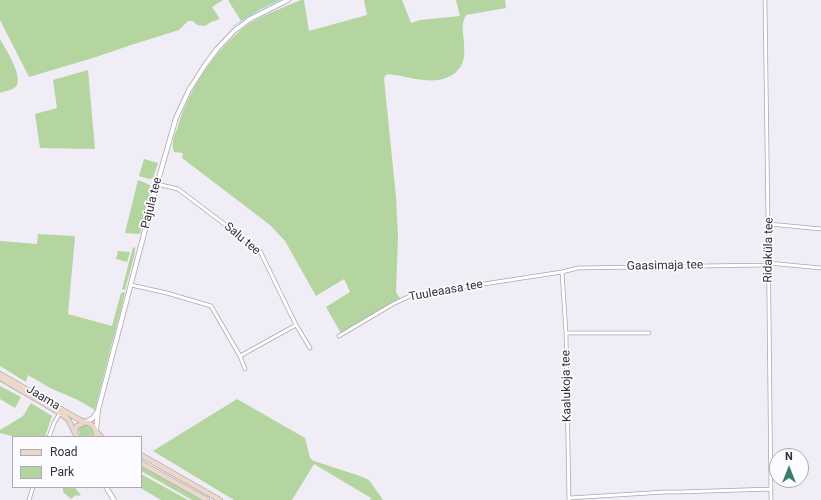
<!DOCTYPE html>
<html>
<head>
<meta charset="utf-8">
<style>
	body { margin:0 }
	#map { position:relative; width:821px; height:500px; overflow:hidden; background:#f0edf6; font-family:Roboto,sans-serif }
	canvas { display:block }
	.legend { position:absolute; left:12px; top:436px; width:130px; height:52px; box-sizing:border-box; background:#fcfbff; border:1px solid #acabaf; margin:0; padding:5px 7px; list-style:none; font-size:12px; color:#333236 }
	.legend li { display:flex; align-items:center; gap:8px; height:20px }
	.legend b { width:20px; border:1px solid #acabaf }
	.north { position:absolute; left:769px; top:448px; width:40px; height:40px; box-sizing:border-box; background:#fcfbff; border:1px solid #acabaf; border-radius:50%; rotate:0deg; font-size:11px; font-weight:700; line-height:16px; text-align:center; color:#333236 }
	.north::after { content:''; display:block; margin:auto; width:14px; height:18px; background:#3c7c6b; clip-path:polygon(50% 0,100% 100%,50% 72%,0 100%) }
</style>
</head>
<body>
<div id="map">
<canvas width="821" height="500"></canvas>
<ul class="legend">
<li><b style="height:5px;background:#ecd8c9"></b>Road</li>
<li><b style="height:11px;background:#b4d59f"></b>Park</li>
</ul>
<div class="north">N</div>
</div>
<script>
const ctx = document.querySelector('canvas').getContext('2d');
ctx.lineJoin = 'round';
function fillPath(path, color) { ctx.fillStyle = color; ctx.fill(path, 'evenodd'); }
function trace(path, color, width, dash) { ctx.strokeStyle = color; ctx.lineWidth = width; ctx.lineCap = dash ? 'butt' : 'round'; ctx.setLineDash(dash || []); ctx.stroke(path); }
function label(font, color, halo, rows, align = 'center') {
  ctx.font = font + ' Roboto,sans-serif'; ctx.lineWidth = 3.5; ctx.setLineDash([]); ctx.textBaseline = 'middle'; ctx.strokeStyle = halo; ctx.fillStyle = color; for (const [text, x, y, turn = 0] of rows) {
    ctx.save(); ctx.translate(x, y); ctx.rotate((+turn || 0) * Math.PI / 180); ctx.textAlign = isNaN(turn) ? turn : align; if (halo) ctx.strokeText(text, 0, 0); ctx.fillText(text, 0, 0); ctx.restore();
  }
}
fillPath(new Path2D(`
	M 0,0 L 223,0 L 212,7 L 220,19 L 211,22 L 205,26 L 197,25 L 193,21 L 188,21 L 179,30 L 131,45 L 96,57 L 29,77 L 0,20 Z
	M 228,0 L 280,0 L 261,9 L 241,21 Z
	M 301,0 L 304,0 L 309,31 L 367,15 L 364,0 L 402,0 L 411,23 L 420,20 L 460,16 L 456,0 L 505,0 L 506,8 L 466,15 C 460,25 464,34 464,45 C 465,57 464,65 455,73 C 436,88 409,76 388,74 L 385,76 L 384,79 L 396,197 L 398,237 L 396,292 L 401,300 L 342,335 L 326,307 L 350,292 L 344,279 L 316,296 L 285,241 L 270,225 L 182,158 L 183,153 L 174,152 C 171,144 174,136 177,129 C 188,90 214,51 246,26 C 259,16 285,7 301,0 Z
	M 0,39 C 5,48 22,74 17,85 C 15,90 4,91 0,93 Z
	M 88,70 L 95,149 L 40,148 L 35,114 L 57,108 L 53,80 Z
	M 144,159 L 158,163 L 153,178 L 149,179 L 139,176 Z
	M 138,180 L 150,185 L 151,190 L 140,234 L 125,233 Z
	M 38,234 L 75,236 L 68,314 L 112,326 L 121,293 L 125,292 L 121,310 L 111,347 L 95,410 L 78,400 L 50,388 L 28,375 L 26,382 L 0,366 L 0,241 L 37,244 Z
	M 133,247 L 135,248 L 135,253 L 125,290 L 122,289 Z
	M 118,251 L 130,252 L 127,262 L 116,259 Z
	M 0,386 L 21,397 L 15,408 L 0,399 Z
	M 237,399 L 305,438 L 310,458 L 314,461 L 360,476 L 369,480 L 383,500 L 370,500 L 371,498 L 314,464 L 292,500 L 234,500 L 153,451 Z
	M 31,403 L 52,416 L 45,437 L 15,437 L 0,433 L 0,430 L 23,416 Z
	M 85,425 C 91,427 95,430 92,437 L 80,437 L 78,427 Z
	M 141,466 L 201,500 L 192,500 L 141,471 Z
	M 141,474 L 188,500 L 161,500 L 139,487 L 141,487 Z
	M 63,487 L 74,487 L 81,495 L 78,496 L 76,495 L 71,499 L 63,492 Z`), '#b4d59f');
trace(new Path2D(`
	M 233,26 L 261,9 L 280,0`), '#acd7f7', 1);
const minor = new Path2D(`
	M 765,0 C 768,167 769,333 771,500
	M 157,184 L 178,189 L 260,251 L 296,325 L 310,348
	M 769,224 L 821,229
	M 562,272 L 566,333 L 569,500
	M 131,285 L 167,293 L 211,306 L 240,356
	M 566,333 L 649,333
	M 339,336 L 393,304 L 412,295 L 562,272 L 578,268 L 764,265 L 768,263 L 821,268
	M 245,369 L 240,356 L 296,325
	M 49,437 L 54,423 L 60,413
	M 569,498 L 665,492 L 680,492 L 771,489
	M 29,500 L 33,487`);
const tertiary = new Path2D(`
	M 86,422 L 93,418 L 97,412
	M 96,431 L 98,410 L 157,184 L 176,118 L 189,90 L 205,65 L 217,49 L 234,31 L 250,19 L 288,0
	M 106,487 L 114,500`);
const secondary = new Path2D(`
	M 0,374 L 80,420 C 90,423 97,425 96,437
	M 0,378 L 60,413 L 68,419 L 77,437
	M 75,431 L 77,426 L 86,422
	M 96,431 L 101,437
	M 141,455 L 220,500
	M 141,463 L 207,500`);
trace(minor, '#aba8b1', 4.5);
trace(tertiary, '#aba8b1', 5.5);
trace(secondary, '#aba8b1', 6);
trace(minor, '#fff', 3);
trace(tertiary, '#fff', 4);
trace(secondary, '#ecd8c9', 4.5);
label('12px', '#333236', '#fcfbff', [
	["Pajula tee",152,203,-76],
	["Salu tee",242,239,40],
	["Ridaküla tee",769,250,-89],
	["Gaasimaja tee",665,266,-1],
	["Tuuleaasa tee",446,291,-10],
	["Kaalukoja tee",567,386,-91],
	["Jaama",43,398,31]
]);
</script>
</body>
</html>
